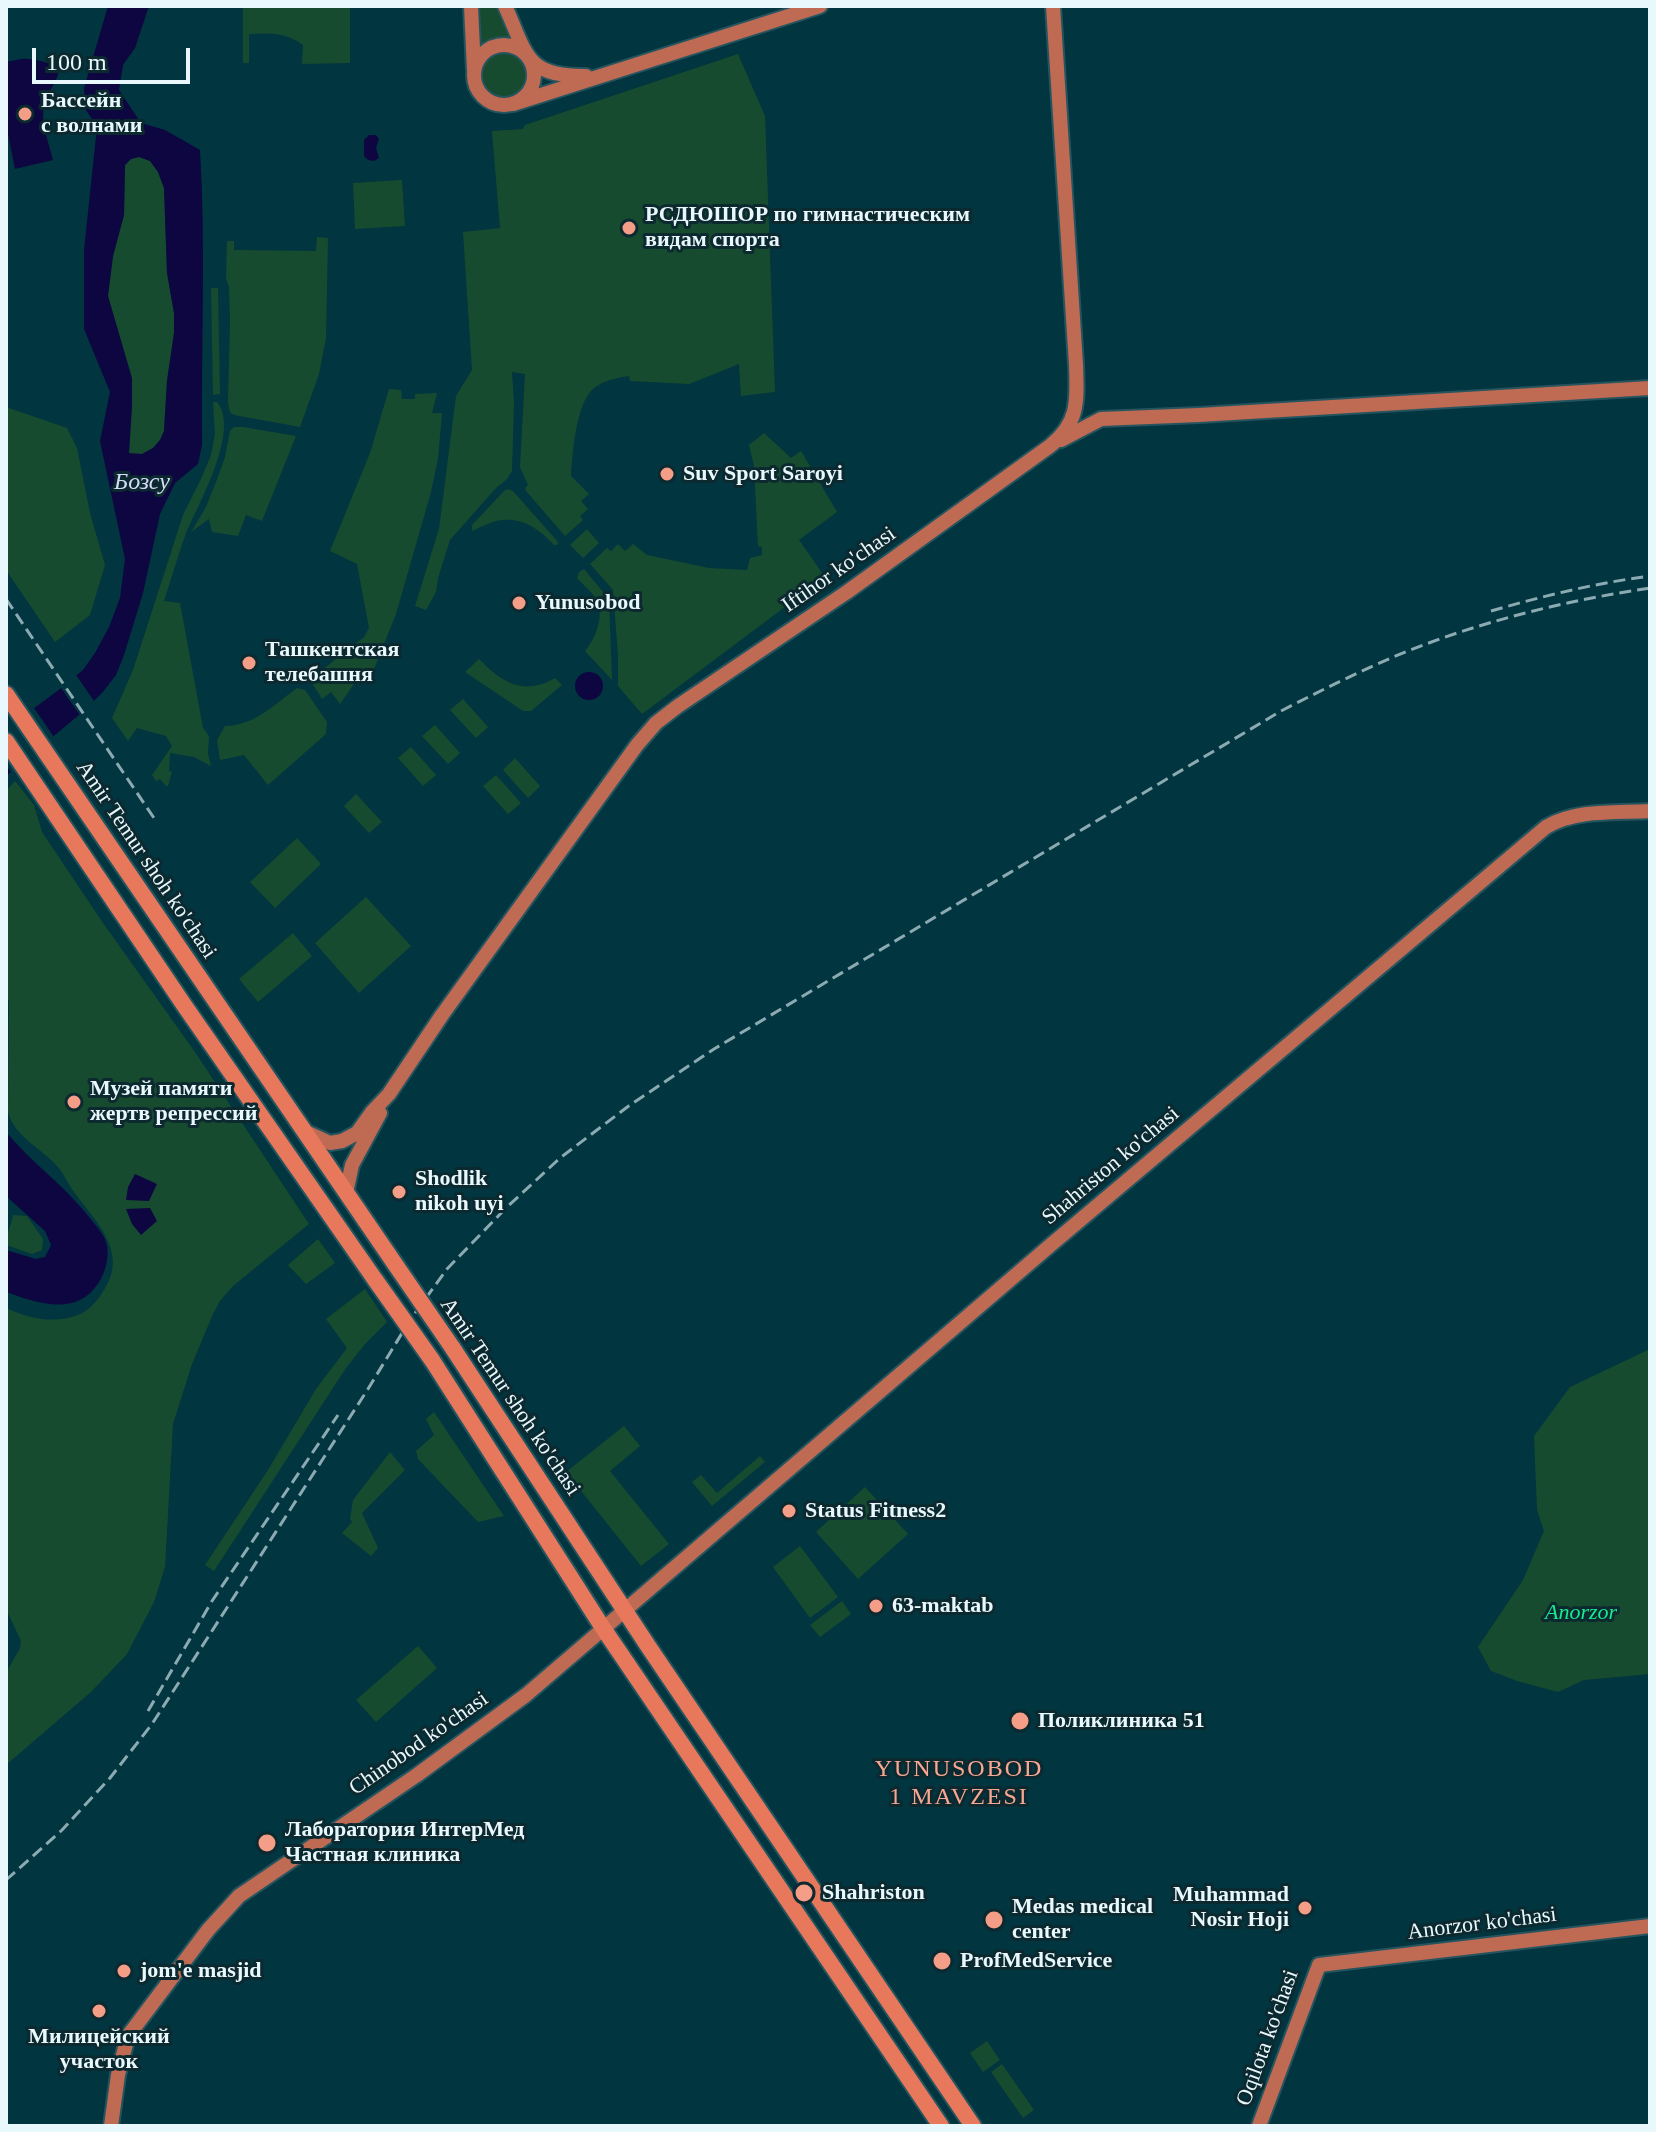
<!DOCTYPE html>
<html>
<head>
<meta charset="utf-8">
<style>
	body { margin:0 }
	#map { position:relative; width:1656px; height:2132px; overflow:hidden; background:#013540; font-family:"Times New Roman",serif }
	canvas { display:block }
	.frame { position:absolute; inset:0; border:8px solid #e8f8fc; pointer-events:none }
	.scale { position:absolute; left:32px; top:48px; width:158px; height:36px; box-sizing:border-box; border:4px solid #e8f8fc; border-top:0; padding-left:10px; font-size:24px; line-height:28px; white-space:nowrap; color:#e8f8fc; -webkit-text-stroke:6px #0d2930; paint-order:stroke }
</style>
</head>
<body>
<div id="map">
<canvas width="1656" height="2132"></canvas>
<div class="frame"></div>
<div class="scale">100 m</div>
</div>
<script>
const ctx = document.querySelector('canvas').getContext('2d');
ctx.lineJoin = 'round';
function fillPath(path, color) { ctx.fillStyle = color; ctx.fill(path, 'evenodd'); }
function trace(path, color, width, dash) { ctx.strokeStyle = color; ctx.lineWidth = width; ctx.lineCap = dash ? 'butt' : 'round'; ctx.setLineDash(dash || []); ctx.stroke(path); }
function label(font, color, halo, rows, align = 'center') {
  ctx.font = font + ' "Times New Roman",serif'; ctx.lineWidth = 6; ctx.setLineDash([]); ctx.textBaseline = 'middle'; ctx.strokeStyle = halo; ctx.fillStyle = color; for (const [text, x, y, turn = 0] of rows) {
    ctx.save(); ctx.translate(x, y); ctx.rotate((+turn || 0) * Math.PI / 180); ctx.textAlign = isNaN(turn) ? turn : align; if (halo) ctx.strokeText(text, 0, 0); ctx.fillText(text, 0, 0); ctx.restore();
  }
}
fillPath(new Path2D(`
	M 243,6 L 350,6 L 350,63 L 302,64 L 303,45 C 286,32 269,33 249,34 L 249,63 L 243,63 Z
	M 476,6 L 501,6 L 512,39 C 497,35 488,38 477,48 Z
	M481 74a24 24 0 1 1 48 0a24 24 0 1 1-48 0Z
	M 738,54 L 765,116 L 775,392 L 741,396 L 739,364 L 689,384 L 630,381 L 629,376 C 615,378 596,382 588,395 C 576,413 573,450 571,472 L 571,476 L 589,494 L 581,501 L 588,509 L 580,516 L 583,520 L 565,536 L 526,491 L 525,488 L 528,485 L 520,467 L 525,374 L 512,372 L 514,403 L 512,471 L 507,479 L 495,489 L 450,540 L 438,578 L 436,592 L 426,610 L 415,606 L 439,529 L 456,396 L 472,370 L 463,232 L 500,228 L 492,131 L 523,129 L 525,125 Z
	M 139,157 L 150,161 L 158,172 L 164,188 L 167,273 L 174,313 L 174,333 L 167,381 L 164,431 L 160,440 L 153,448 L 142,454 L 129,454 L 132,405 L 119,337 L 108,296 L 113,256 L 124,215 L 125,165 L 131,159 Z
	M 402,180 L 405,226 L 355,229 L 353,183 Z
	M 317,237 L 328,238 L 326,338 L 319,374 L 300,427 L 234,415 L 230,412 L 228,403 L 230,322 L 229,287 L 226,278 L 227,241 L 234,241 L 234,250 L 316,251 Z
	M 211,288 L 218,288 L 220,394 L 213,395 Z
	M 389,389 L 401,390 L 402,399 L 415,399 L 415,394 L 437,393 L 432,413 L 442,413 L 438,459 L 431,492 L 396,614 L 368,684 L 356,681 L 340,704 L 331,692 L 322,699 L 312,683 L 313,677 L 364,637 L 369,628 L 357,564 L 330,551 L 370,453 Z
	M 213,402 L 217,402 C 241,431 197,506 185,536 C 177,558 171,580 164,601 L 180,603 L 203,728 L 209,736 L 208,754 L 211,766 L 194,757 L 170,753 L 169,771 L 172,772 L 168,786 L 166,786 L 160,779 L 156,781 L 152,775 L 172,746 L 166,736 L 137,728 L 128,741 L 112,718 L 133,670 L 183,515 L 201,479 L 211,455 L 215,434 Z
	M 6,407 L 67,428 L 77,448 L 90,513 L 105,565 L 90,615 L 55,642 L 6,570 Z
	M 243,427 L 296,436 L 262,521 L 246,515 L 238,536 L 212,532 L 209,519 L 191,532 L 206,507 L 216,482 L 225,457 L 230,431 L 234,427 Z
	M 764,433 L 791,458 L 801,451 L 837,512 L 799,540 L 825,577 L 642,714 L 618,686 L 618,655 L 613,590 L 590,564 L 607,548 L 611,551 L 618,544 L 625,551 L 633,544 L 647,555 L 709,568 L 747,570 L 750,558 L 762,555 L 762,547 L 758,546 L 754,466 L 749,445 Z
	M 509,489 L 513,491 L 558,542 L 557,545 L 554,545 C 538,528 521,516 496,521 C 488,523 479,528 472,531 L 472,525 L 505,490 Z
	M 587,529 L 599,543 L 583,558 L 570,545 Z
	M 584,569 L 609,599 L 612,680 L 585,651 C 596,638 606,613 595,597 C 590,590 582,584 577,578 L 579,572 Z
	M 479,659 C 502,683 524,696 555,678 L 562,685 L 531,711 L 523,711 L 465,672 Z
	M 297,688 L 305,690 L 327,722 L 326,734 L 268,785 L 244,755 L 220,760 L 217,740 L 225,726 C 254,726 275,704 297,688 Z
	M 463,699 L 488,727 L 476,738 L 450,710 Z
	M 435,725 L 460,753 L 448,764 L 422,736 Z
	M 411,747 L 436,775 L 423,786 L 398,758 Z
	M 515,758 L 540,786 L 528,798 L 503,770 Z
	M 496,775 L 521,803 L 508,814 L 483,786 Z
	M 15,781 L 34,805 L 42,832 L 103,923 L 195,1052 L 309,1224 L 233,1286 L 220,1301 L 213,1314 L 192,1364 L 173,1424 L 165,1567 L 154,1602 L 127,1654 L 91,1692 L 6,1765 L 6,1673 L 20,1648 L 21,1641 L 6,1609 L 6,1308 C 28,1318 48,1323 72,1317 C 87,1313 96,1303 104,1290 C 129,1252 96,1222 74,1192 C 68,1184 64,1174 57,1166 C 42,1149 14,1136 8,1112 L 9,1002 L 6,991 L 6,791 Z
	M 356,794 L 382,822 L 369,833 L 344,806 Z
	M 297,838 L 321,864 L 275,908 L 250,882 Z
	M 366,897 L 411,946 L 359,993 L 315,943 Z
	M 293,933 L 312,956 L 258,1002 L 239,979 Z
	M 13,1215 L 27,1216 L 43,1239 L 42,1250 L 32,1254 L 6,1245 C 6,1234 11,1226 13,1215 Z
	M 318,1239 L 335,1263 L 306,1284 L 288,1265 Z
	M 365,1289 L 387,1322 L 365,1344 L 346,1368 L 214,1571 L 205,1565 L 268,1470 L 316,1389 L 347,1348 L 326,1319 Z
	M 1650,1349 L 1650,1674 L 1584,1680 L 1558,1692 L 1517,1681 L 1491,1671 L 1478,1647 L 1523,1580 L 1544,1531 L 1537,1510 L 1534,1436 L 1570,1387 Z
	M 434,1412 L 504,1516 L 478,1522 L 418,1459 L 416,1451 L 434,1435 L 426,1419 Z
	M 624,1426 L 640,1446 L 610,1471 L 669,1544 L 641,1566 L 566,1472 Z
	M 390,1452 L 405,1470 L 362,1513 L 378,1548 L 371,1556 L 342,1533 L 352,1522 L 350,1519 L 353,1500 Z
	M 760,1456 L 765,1462 L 712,1506 L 692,1482 L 701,1475 L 717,1493 Z
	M 865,1487 L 908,1534 L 858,1579 L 816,1532 Z
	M 800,1546 L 838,1597 L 810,1618 L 773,1567 Z
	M 842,1601 L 851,1614 L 820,1637 L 810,1625 Z
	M 418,1646 L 437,1668 L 376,1722 L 356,1700 Z
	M 987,2041 L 1000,2060 L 983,2072 L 970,2053 Z
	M 1002,2064 L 1034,2110 L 1023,2118 L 991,2072 Z`), '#174b2f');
fillPath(new Path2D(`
	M 108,6 L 149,6 L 135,48 L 123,65 L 119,90 L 141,123 L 165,130 L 200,150 C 206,248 201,347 202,445 L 198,464 L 175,483 L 160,514 L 143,593 L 124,655 L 116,675 L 102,693 L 80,714 L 6,776 L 6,729 L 60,689 L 83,670 L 95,653 L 109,627 L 120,598 L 125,559 L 100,441 L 110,392 L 84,329 L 84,250 L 97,127 L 86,110 L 84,88 ZM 139,157 L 150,161 L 158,172 L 164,188 L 167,273 L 174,313 L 174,333 L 167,381 L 164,431 L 160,440 L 153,448 L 142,454 L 129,453 L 132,405 L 132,378 L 108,296 L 113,256 L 124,215 L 125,165 L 131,159 Z
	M 21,59 C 35,58 45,63 59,66 C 60,79 49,89 45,102 C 39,119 49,143 53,160 L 15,169 L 6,124 L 6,62 Z
	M 369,135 L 376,135 L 379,139 L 376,148 L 379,158 L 374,161 L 368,160 L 364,156 L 364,140 Z
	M575 686a14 14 0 1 1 28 0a14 14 0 1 1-28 0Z
	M 6,1132 C 30,1161 61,1183 85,1212 C 91,1220 99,1228 104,1237 C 113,1255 104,1281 89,1294 C 65,1314 32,1301 6,1292 L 6,1250 L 36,1259 L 45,1257 L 51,1245 L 45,1231 L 6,1196 Z
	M 135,1174 L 157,1184 L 149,1201 L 126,1200 L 128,1187 Z
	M 150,1208 L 157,1221 L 141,1235 L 132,1224 L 126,1209 Z`), '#0d0640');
fillPath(new Path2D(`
	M 74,672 L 96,704 L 82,718 L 59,685 Z
	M 32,705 L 56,740 L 13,775 L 6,765 L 6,724 Z`), '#013540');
const secondary = new Path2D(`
	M 471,6 L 474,70
	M 505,6 C 527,54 525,77 586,76
	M474 75a30 30 0 1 1 60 0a30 30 0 1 1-60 0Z
	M 513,104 L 820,6
	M 1061,440 L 1101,419 L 1199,415 L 1650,388
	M 304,1131 L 330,1143 L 342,1141 L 357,1133 L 372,1112 L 389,1094 L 442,1015 L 637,745 L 656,723 L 678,706 L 847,592 L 1050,446 C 1080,422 1077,399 1076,365 L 1053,6
	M 346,1193 L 352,1165 L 380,1113
	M 111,2126 L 118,2075 L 128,2036 L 208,1930 L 239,1896 L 417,1775 L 526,1695 L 1053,1243 L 1546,827 C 1576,809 1616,813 1650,811
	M 1259,2126 L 1319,1965 L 1650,1926`);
const primary = new Path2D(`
	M 6,694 L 397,1267
	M 6,741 L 184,1005 L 376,1281
	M 452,1347 L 648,1646 L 973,2126
	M 432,1360 L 603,1628 L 941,2126`);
trace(secondary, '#26545e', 18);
trace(primary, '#26545e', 20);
trace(secondary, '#bf6a53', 14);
trace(primary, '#e7785b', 16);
trace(new Path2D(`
	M 6,599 L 156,821
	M 1491,611 C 1543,596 1596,583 1650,576
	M 148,1711 L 212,1601 L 338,1415
	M 6,1880 L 62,1830 L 110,1778 L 152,1724 L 368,1389 L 410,1320 L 447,1269 L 506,1208 L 560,1158 L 630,1105 L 714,1049 L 1281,711 C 1318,692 1354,674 1391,658 C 1473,623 1563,601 1650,588`), '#8caab1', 3, [12, 6]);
const primaryBridge = new Path2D(`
	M 397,1267 L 452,1347
	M 376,1281 L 432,1360`);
trace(primaryBridge, '#26545e', 20, []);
trace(primaryBridge, '#e7785b', 16);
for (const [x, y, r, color] of [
	[25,114,8,"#f49e87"],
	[629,228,8,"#f49e87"],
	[667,474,8,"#f49e87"],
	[519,603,8,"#f49e87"],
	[249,663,8,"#f49e87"],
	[74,1102,8,"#f49e87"],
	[399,1192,8,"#f49e87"],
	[789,1511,8,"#f49e87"],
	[876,1606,8,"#f49e87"],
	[1020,1721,10,"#f49e87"],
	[267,1843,10,"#f49e87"],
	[804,1893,10,"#f49e87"],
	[1305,1908,8,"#f49e87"],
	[994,1920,10,"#f49e87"],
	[942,1961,10,"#f49e87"],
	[124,1971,8,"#f49e87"],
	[99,2011,8,"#f49e87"]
]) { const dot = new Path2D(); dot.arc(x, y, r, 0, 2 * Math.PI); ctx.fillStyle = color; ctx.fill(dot); trace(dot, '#0d2930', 3); }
label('bold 22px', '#e8f8fc', '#0d2930', [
	["Бассейн",41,101],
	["с волнами",41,126],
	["РСДЮШОР по гимнастическим",645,215],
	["видам спорта",645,240],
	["Suv Sport Saroyi",683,474],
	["Yunusobod",535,603],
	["Ташкентская",265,650],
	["телебашня",265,675],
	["Музей памяти",90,1089],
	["жертв репрессий",90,1114],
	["Shodlik",415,1179],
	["nikoh uyi",415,1204],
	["Status Fitness2",805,1511],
	["63-maktab",892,1606],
	["Поликлиника 51",1038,1721],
	["Лаборатория ИнтерМед",285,1830],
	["Частная клиника",285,1855],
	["Shahriston",822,1893],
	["Muhammad",1289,1895,"right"],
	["Nosir Hoji",1289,1920,"right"],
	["Medas medical",1012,1907],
	["center",1012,1932],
	["ProfMedService",960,1961],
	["jom'e masjid",140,1971],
	["Милицейский",99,2037,"center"],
	["участок",99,2062,"center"]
], 'left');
label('22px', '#e8f8fc', '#0d2930', [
	["Iftihor ko'chasi",839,570,-35],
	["Amir Temur shoh ko'chasi",146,860,56],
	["Shahriston ko'chasi",1111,1166,-40],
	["Amir Temur shoh ko'chasi",510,1397,56],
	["Chinobod ko'chasi",419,1744,-35],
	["Anorzor ko'chasi",1482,1924,-7],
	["Oqilota ko'chasi",1268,2038,-70]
]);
label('italic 22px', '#13ed8f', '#0d2930', [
	["Anorzor",1581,1613]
]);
label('italic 24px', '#d5dbf8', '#0d2930', [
	["Бозсу",142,483]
]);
ctx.letterSpacing = '2px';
label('24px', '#f8a892', '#0d2930', [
	["YUNUSOBOD",959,1770],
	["1 MAVZESI",959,1798]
]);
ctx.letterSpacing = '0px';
</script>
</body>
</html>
